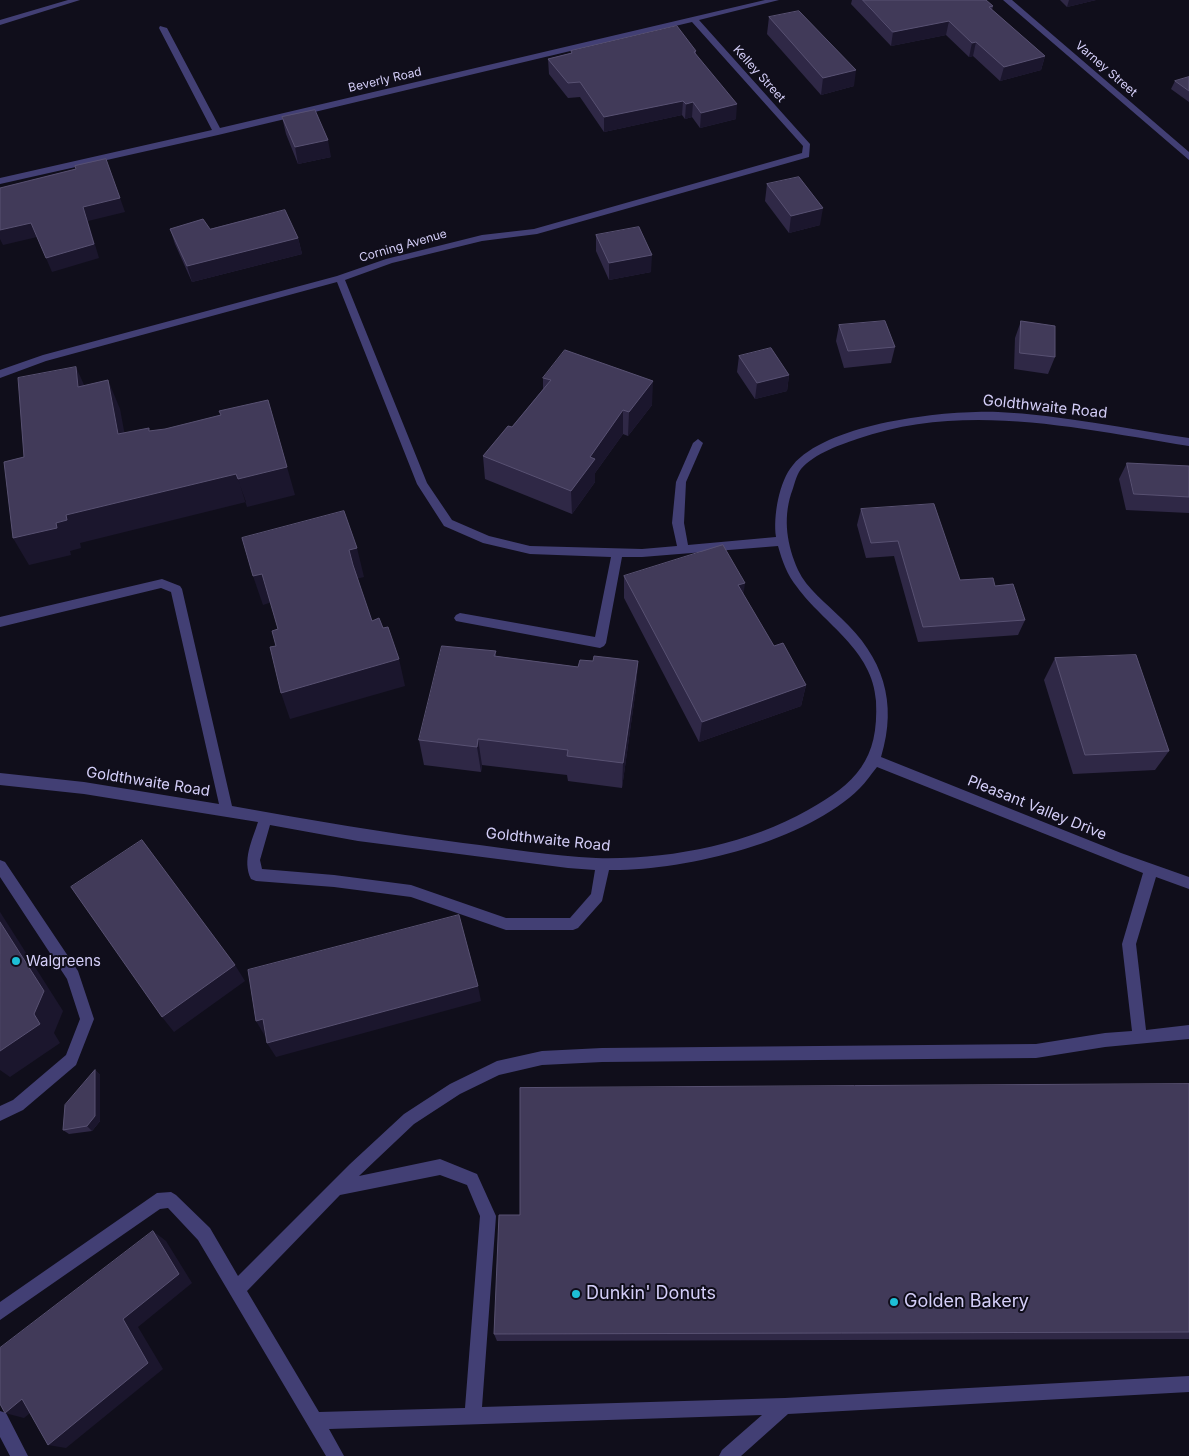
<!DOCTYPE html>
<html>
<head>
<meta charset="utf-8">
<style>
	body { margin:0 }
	canvas { display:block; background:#100e1b }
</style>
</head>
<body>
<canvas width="1189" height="1456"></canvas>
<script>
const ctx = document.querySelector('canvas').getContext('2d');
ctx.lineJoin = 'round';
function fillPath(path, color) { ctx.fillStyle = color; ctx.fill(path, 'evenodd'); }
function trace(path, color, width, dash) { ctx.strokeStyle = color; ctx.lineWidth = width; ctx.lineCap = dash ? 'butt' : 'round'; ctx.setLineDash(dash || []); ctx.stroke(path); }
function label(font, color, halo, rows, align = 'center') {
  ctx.font = font + ' Inter,sans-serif'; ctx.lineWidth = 4; ctx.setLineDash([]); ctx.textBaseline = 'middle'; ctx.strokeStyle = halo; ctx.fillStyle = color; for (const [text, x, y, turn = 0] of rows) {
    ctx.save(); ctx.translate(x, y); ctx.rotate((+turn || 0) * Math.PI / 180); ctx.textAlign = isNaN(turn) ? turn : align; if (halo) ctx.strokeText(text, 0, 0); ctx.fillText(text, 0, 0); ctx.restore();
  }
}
fillPath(new Path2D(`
	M 68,0 L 80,0 L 0,25 L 0,20 Z
	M 765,0 L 779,0 L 699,20 L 810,144 L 809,157 L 537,234 L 482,241 L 392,263 L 345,280 L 427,483 L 452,520 L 489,536 L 530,546 L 642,549 L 677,546 L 672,523 L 676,482 L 693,443 L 698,439 L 703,443 L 686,482 L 684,523 L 688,545 L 776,537 C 773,517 779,481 793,465 C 828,423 945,410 998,412 C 1062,415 1126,429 1189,438 L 1189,446 C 1080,429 966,401 857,439 C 839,445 809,456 799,472 C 795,479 794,487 791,494 C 783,520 787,545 798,570 C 807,589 826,603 841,618 C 883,657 898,702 881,757 L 1121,853 L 1189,877 L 1189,889 L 1156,877 L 1136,944 L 1146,1030 L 1189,1025 L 1189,1039 L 1105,1047 L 1036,1058 L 602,1062 L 542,1065 L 499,1075 L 460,1094 L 414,1124 L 359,1176 L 440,1159 L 477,1174 L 496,1216 L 482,1407 L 785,1398 L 1189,1376 L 1189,1392 L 788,1414 L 741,1456 L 719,1456 L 722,1450 L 762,1415 L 329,1429 L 344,1456 L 326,1456 L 198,1240 L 168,1208 L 160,1209 L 0,1320 L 0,1302 L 157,1193 L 171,1192 L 176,1195 L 210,1228 L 238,1276 L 350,1164 L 404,1114 L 450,1084 L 497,1061 L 542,1051 L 602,1048 L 1036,1044 L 1105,1033 L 1132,1031 L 1122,944 L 1143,873 L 877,767 C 871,774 866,782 860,788 C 806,842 684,871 609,870 L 602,901 L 578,928 L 573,930 L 506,930 L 411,897 L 334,887 L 256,881 L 251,879 C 242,860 252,841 258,822 L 84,794 L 0,785 L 0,773 L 84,782 L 219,804 L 171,592 L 161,588 L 0,627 L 0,617 L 162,579 L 180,586 L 182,589 L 232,806 C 309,820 386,833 463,843 C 507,848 551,856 596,858 C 667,860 746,845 808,810 C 856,783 879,760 876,701 C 873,650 824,624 797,587 C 787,575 782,560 778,546 L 642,557 L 622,557 L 606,643 L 604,646 L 600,648 L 456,621 L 454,618 L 456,615 L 460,613 L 595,637 L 611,557 L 530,554 L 483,543 L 444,526 L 417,484 L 337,282 L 46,361 L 0,378 L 0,370 L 43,355 L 337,276 L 386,259 L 482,235 L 534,229 L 802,153 L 803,146 L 692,22 L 218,135 L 0,184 L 0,178 L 212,130 L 159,28 L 160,26 L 167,28 L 220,128 ZM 270,825 L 358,841 L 568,868 L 595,870 L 591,894 L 570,918 L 506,918 L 411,885 L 334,875 L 262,869 L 260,860 ZM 440,1175 L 467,1185 L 480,1216 L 465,1408 L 319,1412 L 247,1291 L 340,1195 Z
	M 1003,0 L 1012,0 L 1189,152 L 1189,160 Z
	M 0,860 L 5,862 L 78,971 L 94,1019 L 76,1065 L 23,1110 L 0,1121 L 0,1106 L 13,1100 L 66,1055 L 80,1019 L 67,979 L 0,877 Z
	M 0,1411 L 6,1413 L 28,1456 L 10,1456 L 0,1437 Z`), '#423f74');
fillPath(new Path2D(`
	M 852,0 L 986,0 L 993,6 L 992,10 L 1045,56 L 1041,70 L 1000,81 L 973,56 L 969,57 L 946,35 L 891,46 L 851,4 Z
	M 1060,0 L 1096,0 L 1067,7 Z
	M 769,17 L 854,86 L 821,95 L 767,34 Z
	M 571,51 L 696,51 L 696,54 L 736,119 L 700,128 L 692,117 L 685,119 L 682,115 L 604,132 L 580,97 L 568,98 L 549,74 L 548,59 L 571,53 Z
	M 1189,77 L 1189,102 L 1171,89 L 1175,81 Z
	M 282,117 L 331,157 L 298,164 L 286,134 Z
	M 767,184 L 820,225 L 789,233 L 765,201 Z
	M 170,229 L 210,229 L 298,238 L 302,254 L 192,282 L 175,244 Z
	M 596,235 L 651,272 L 609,280 L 596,251 Z
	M 1021,321 L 1055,357 L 1048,374 L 1014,369 L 1015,338 Z
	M 839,325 L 895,347 L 891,363 L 844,368 L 836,341 Z
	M 739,356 L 789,375 L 787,391 L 755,399 L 737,372 Z
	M 543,378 L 652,405 L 628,436 L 623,434 L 595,473 L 595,482 L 572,514 L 485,479 L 483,456 L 512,427 L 543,389 Z
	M 1127,463 L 1189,466 L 1189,513 L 1126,510 L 1119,479 Z
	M 861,509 L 960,580 L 995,586 L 1025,620 L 1018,635 L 918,642 L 894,556 L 866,558 L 857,525 Z
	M 624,576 L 743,595 L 774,646 L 806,685 L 801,706 L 699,742 L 624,598 Z
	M 496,651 L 496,656 L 578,667 L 593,661 L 638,661 L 636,688 L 622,788 L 568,781 L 567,775 L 482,765 L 481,772 L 424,765 L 419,740 Z
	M 1055,658 L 1169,751 L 1155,770 L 1073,774 L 1044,680 Z
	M 95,1070 L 100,1075 L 100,1121 L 92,1131 L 69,1134 L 63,1130 Z
	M 1189,1084 L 1189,1339 L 497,1341 L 494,1334 L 520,1215 Z`), '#2f2846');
fillPath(new Path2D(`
	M 1069,0 L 1096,0 L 1067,7 Z
	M 949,21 L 946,35 L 891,46 L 893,32 Z
	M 976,42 L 973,56 L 969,57 L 972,43 Z
	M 1045,56 L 1041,70 L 1000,81 L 1004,67 Z
	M 856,70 L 854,86 L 821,95 L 823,78 Z
	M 683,101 L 682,115 L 604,132 L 604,117 Z
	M 693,102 L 692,117 L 685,119 L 686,104 Z
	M 737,104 L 736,119 L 700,128 L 701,113 Z
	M 328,140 L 331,157 L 298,164 L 295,147 Z
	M 120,198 L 125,212 L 88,221 L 99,258 L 52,272 L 46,258 L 83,207 Z
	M 823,208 L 820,225 L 789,233 L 791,216 Z
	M 31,223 L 37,237 L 3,245 L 0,239 L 0,230 Z
	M 298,238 L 302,254 L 192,282 L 187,266 Z
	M 652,255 L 651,272 L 609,280 L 609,263 Z
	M 76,367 L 89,396 L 78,387 Z
	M 789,375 L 787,391 L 755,399 L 757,383 Z
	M 108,380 L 120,409 L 130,463 L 118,434 Z
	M 653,381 L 652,405 L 628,436 L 629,412 Z
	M 623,410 L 623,434 L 595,473 L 595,482 L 572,514 L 571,491 L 590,457 Z
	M 287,467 L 295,495 L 247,507 L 238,479 Z
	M 236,474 L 246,502 L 80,543 L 81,548 L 70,551 L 71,555 L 29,565 L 13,538 L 56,523 L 66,515 Z
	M 357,548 L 364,577 L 356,579 L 349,550 Z
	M 262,574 L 272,602 L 263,605 L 253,576 Z
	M 745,583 L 742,605 L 738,585 Z
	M 399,659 L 405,686 L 290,719 L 281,693 Z
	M 638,661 L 636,688 L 622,788 L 623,763 Z
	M 806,685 L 801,706 L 699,742 L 702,722 Z
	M 478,739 L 482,765 L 481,772 L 477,747 Z
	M 0,912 L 63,1011 L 54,1033 L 60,1043 L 10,1077 L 0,1070 L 0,1051 L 34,1014 L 0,922 Z
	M 235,965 L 245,981 L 174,1032 L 162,1017 Z
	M 478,986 L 481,1001 L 276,1057 L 267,1043 Z
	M 263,1019 L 265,1036 L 256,1021 Z
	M 95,1070 L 100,1075 L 100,1121 L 92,1131 L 87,1126 Z
	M 153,1231 L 166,1241 L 192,1283 L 138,1327 L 163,1369 L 66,1448 L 48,1445 L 123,1319 Z
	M 22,1399 L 41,1404 L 24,1418 L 5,1413 Z`), '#1b162d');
const building = new Path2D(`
	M 863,0 L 986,0 L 993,6 L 989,7 L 1045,56 L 1004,67 L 976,42 L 972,43 L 949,21 L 893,32 Z
	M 799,11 L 856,70 L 823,78 L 769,17 Z
	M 677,26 L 696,51 L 694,52 L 737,104 L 701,113 L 693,102 L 686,104 L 683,101 L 604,117 L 580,82 L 568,83 L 548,59 L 572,53 L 571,51 Z
	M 1189,77 L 1189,91 L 1175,81 Z
	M 315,110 L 328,140 L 295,147 L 282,117 Z
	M 106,159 L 120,198 L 83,207 L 94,244 L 46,258 L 31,223 L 0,230 L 0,188 L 76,169 L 75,166 Z
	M 799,177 L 823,208 L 791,216 L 767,184 Z
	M 285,210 L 298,238 L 187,266 L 170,229 L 203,219 L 210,229 Z
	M 639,227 L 652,255 L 609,263 L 596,235 Z
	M 885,321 L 895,347 L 848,351 L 839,325 Z
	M 1021,321 L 1055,326 L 1055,357 L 1020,353 Z
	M 771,348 L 789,375 L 757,383 L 739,356 Z
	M 565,350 L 653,381 L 629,412 L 623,410 L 590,457 L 595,459 L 571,491 L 483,456 L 508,426 L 512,427 L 551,380 L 543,378 Z
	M 76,367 L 78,387 L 108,380 L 118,434 L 149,428 L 149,431 L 165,429 L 221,415 L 219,411 L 268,400 L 287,467 L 238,479 L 236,474 L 66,515 L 67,520 L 56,523 L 57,528 L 13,538 L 4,462 L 24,457 L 18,378 Z
	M 1127,463 L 1189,466 L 1189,497 L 1134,494 Z
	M 934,504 L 960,580 L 993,578 L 995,586 L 1013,584 L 1025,620 L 923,627 L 898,541 L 871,543 L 861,509 Z
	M 344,511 L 357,548 L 349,550 L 353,565 L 372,621 L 379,618 L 383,628 L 388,627 L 399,659 L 281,693 L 270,647 L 276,646 L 272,631 L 278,629 L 262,574 L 253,576 L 242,538 Z
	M 723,545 L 745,583 L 738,585 L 774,646 L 783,643 L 806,685 L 702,722 L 624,576 Z
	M 442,646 L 496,651 L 494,656 L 578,667 L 580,660 L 593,661 L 594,656 L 638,661 L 623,763 L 567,756 L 568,750 L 478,739 L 477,747 L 419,740 Z
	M 1136,655 L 1169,751 L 1085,755 L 1055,658 Z
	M 142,840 L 235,965 L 162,1017 L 71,887 Z
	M 459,915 L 478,986 L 267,1043 L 263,1019 L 256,1021 L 248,970 Z
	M 0,922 L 44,991 L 34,1014 L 40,1024 L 0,1051 Z
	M 95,1070 L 95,1116 L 87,1126 L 63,1130 L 65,1105 Z
	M 1189,1084 L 1189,1332 L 494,1334 L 499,1215 L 520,1215 L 520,1088 Z
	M 153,1231 L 179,1274 L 123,1319 L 148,1363 L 48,1445 L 22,1399 L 5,1413 L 0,1404 L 0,1348 Z`);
fillPath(building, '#413a59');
trace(building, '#585172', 1);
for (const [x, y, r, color] of [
	[16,961,5,"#1dbfd6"],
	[576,1294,5,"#1dbfd6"],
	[894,1302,5,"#1dbfd6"]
]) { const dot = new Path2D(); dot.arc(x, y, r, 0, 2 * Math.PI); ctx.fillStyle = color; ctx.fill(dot); trace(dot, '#100e1b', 2); }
label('12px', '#d4cef8', '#100e1b', [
	["Varney Street",1106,69,41],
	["Kelley Street",759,74,48],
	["Beverly Road",385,80,-13],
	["Corning Avenue",403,246,-16]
]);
label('15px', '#d4cef8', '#100e1b', [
	["Goldthwaite Road",1045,407,6],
	["Goldthwaite Road",148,782,9],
	["Pleasant Valley Drive",1037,808,22],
	["Goldthwaite Road",548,840,6]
]);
label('15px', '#d4cef8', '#100e1b', [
	["Walgreens",26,961]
], 'left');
label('18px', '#d4cef8', '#100e1b', [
	["Dunkin' Donuts",586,1294],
	["Golden Bakery",904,1302]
], 'left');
</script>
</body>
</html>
